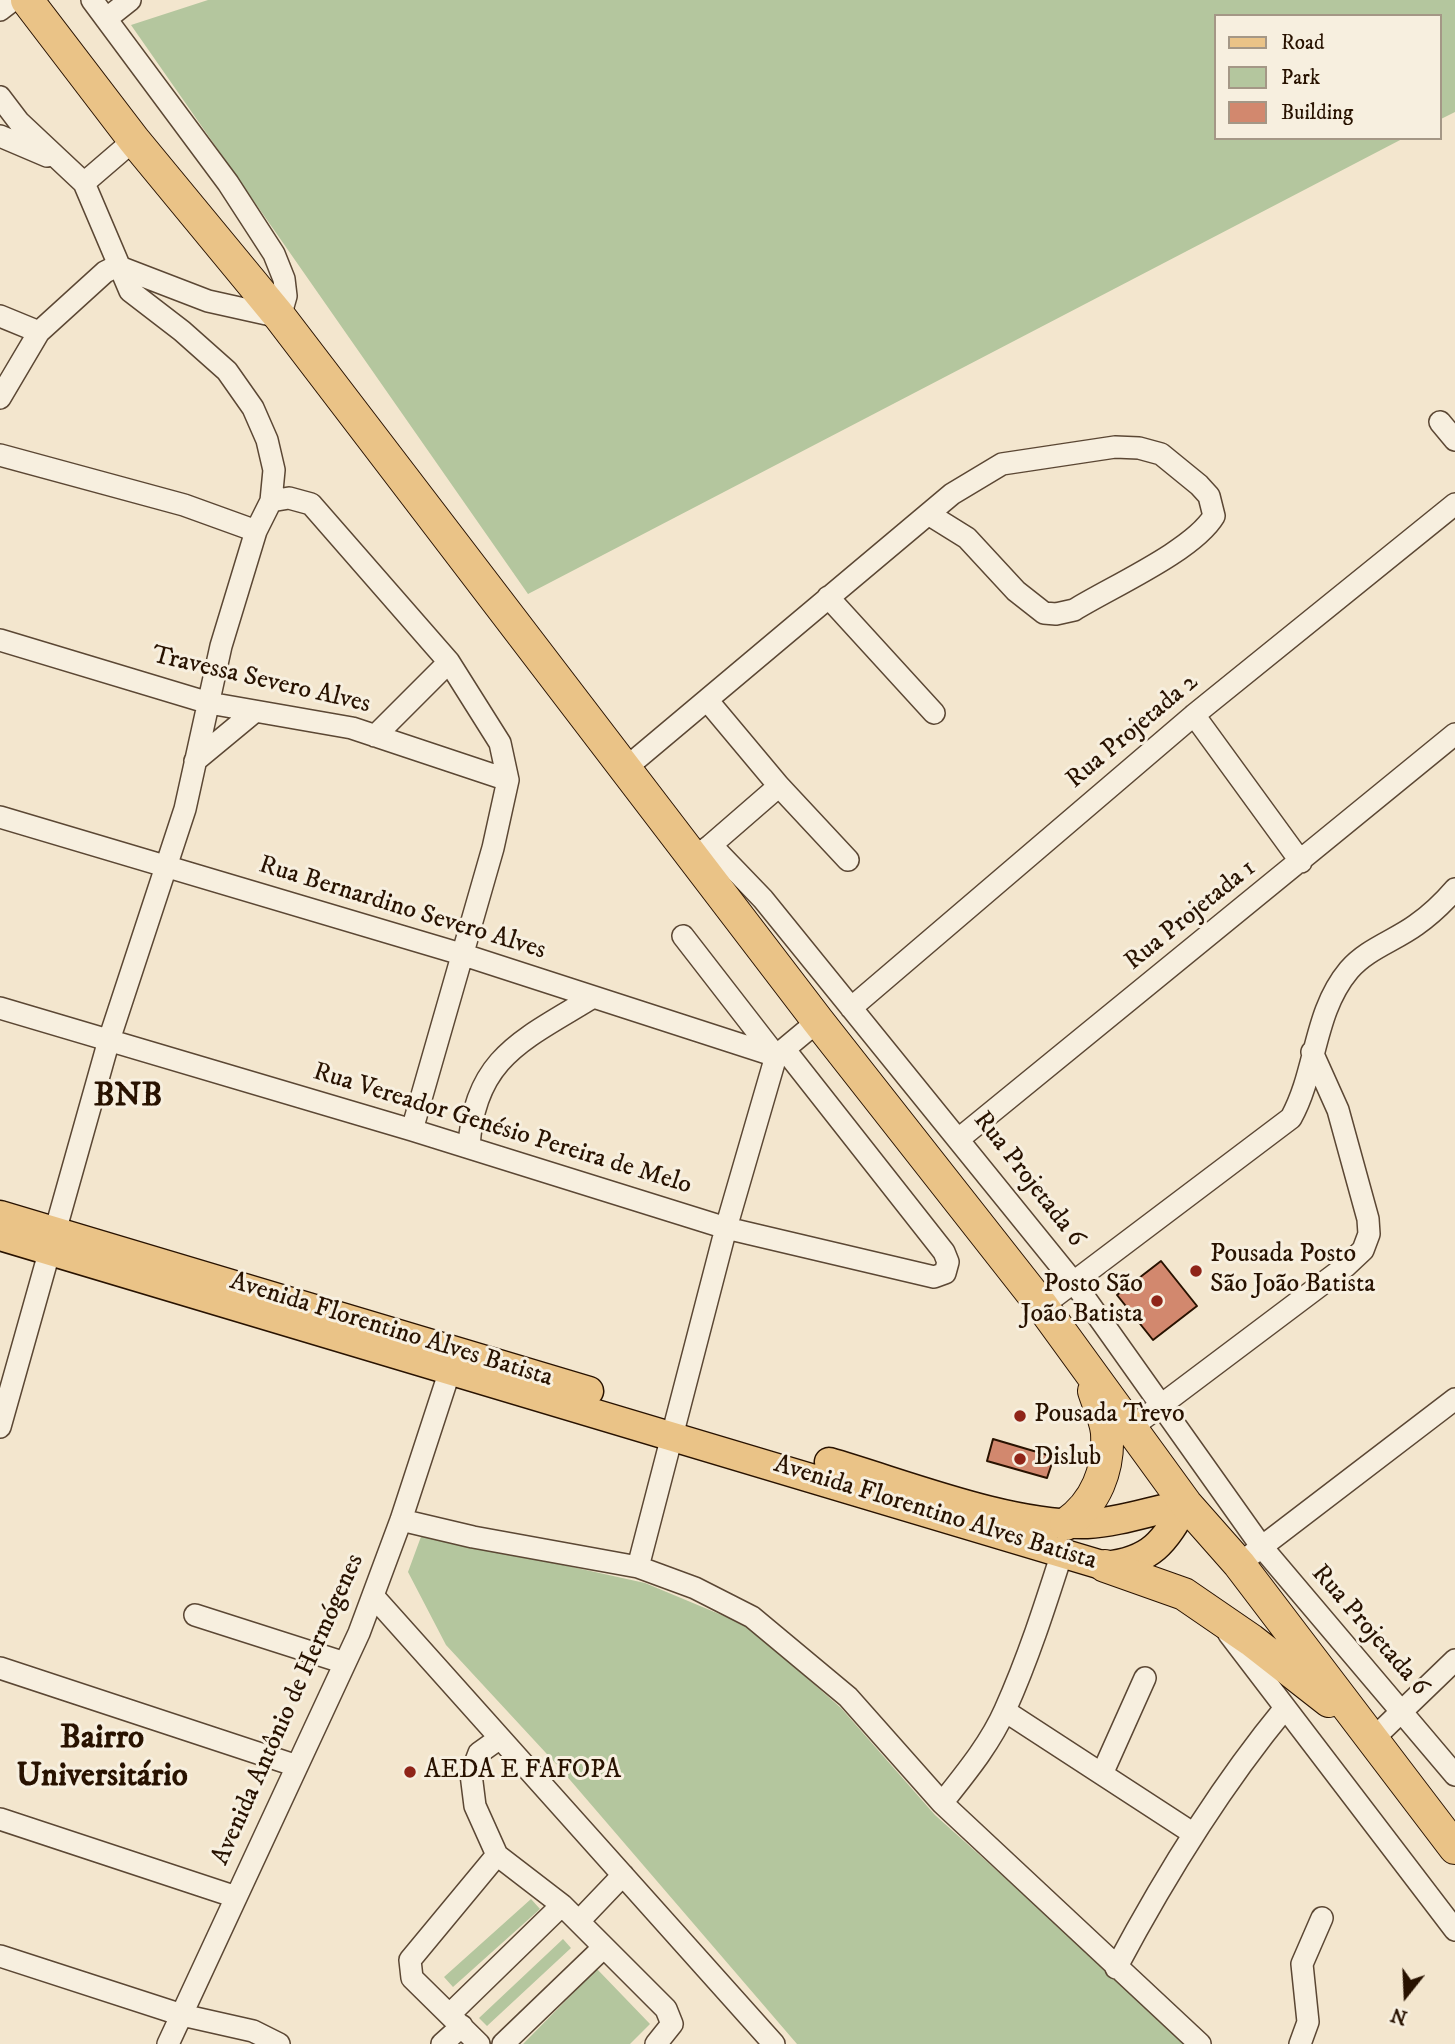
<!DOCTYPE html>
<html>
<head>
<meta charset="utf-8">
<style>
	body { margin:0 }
	#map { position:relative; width:1455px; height:2044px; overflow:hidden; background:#f3e6ce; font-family:"IM FELL DW Pica",serif }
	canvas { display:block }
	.legend { position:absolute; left:1214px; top:14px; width:228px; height:126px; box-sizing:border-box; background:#f7efdf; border:2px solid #a49786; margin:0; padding:9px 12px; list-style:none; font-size:21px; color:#281200 }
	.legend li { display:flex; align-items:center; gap:14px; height:35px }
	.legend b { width:35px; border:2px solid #a49786 }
	.north { position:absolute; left:1371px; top:1960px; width:70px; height:70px; -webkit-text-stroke:5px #f7efdf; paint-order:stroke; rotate:198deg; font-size:19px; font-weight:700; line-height:28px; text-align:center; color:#281200 }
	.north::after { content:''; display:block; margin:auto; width:24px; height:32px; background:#281200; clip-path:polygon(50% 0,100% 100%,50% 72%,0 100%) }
</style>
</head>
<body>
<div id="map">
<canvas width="1455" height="2044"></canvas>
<ul class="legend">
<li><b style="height:9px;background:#eac387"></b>Road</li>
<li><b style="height:19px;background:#b4c69e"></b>Park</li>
<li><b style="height:19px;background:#d2886e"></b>Building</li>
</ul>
<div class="north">N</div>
</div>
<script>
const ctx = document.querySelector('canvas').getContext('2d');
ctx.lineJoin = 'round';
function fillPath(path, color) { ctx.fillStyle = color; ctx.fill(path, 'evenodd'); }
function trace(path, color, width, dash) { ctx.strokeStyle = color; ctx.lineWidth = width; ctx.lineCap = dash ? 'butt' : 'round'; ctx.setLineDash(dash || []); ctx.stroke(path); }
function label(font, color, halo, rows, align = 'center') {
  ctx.font = font + ' "IM FELL DW Pica",serif'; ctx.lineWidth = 6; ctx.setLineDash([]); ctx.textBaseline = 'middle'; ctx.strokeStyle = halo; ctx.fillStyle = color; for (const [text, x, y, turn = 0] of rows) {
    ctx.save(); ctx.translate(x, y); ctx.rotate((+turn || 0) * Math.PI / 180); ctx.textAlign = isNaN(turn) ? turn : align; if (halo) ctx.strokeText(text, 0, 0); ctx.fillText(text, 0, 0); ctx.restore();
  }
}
fillPath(new Path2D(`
	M 208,0 L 1455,0 L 1455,112 L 1439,120 L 1439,16 L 1215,16 L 1215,138 L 1404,138 L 528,594 L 131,25 Z
	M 422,1534 L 645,1583 L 748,1626 L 841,1708 L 935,1815 L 1190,2044 L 797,2044 L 558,1766 L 446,1645 L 408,1572 Z
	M 531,1899 L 540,1909 L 453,1987 L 444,1977 Z
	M 563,1939 L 571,1948 L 487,2026 L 479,2018 Z
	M 597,1969 L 650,2024 L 630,2044 L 523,2044 Z`), '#b4c69e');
const building = new Path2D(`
	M 1161,1261 L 1197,1306 L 1153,1340 L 1117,1295 Z
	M 993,1439 L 1054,1457 L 1047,1478 L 987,1461 Z`);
fillPath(building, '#d2886e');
trace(building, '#281200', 2);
const minor = new Path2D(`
	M 0,10 L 13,0
	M 106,19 L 130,0
	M 0,97 L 19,122 L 84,183 L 130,291 L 182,331 L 227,371 L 253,408 L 267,440 L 274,470 L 271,501 L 256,531 L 221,646 L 185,809 L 109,1040 L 0,1427
	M 0,136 L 47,156
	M 84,183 L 134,140
	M 0,316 L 39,332
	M 0,398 L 39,332 L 105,272 L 117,266 L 208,301 L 280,317 L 286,296 L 284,279 L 274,254 L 228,183 L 92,0
	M 1440,422 L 1455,440
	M 0,455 L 184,505 L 256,531
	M 271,501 L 289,498 L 311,504 L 449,662 L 500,743 L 508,780 L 493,848 L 412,1130
	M 828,597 L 934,713
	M 0,640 L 209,703 L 352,728 L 508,780
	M 707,700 L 779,786 L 848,860
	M 1194,715 L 1301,862
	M 375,736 L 449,662
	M 195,761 L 253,713
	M 627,767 L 952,494 L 1002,464 L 1115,447 L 1139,448 L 1161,454 L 1199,485 L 1209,496 L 1214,516 C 1193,551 1111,587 1074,610 L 1056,614 L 1044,613 L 1016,591 L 967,538 L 930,515
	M 0,817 L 461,954 L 776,1056 L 818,1021
	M 711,845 L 779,786
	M 694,858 L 711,845 L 763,899 L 1075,1284 L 1261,1546 L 1455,1775
	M 0,1008 L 412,1130 L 726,1228 L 934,1277 L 945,1273 L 948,1262 L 944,1252 L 785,1050
	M 851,1008 L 1194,715 L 1455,504
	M 960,1138 L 1455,734
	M 469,1147 C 474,1057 525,1039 593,997
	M 1042,1306 L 1291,1118 C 1317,1071 1313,1013 1349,970 C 1367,949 1394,941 1416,925 C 1430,915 1443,903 1455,889
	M 1132,1427 L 1346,1266 L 1363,1250 L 1369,1234 L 1368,1219 L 1338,1110 L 1312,1052
	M 401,1520 L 473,1537 L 638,1567 L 695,1588 L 752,1617 L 848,1697 L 942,1803 L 1200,2044
	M 1251,1555 L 1455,1399
	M 638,1567 L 726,1228 L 776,1056 L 683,936
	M 374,1597 L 774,2044
	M 195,1615 L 345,1663
	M 1229,1634 L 1455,1930
	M 0,1668 L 297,1766
	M 1005,1711 L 1194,1834
	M 500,1738 L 479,1753 L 471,1774 L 475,1806 L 497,1855 L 562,1905 L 666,2009 L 672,2024 L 656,2044
	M 1373,1739 L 1455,1660
	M 1102,1774 L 1145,1678
	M 942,1803 C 965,1774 990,1744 1005,1710 C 1028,1659 1045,1606 1062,1553
	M 0,1819 L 236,1897
	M 580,1920 L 623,1875
	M 0,1956 L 182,2015 L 253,2031 L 279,2044
	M 1116,1968 C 1165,1876 1219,1788 1285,1708
	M 450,2014 L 562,1905
	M 168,2044 L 359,1633 L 401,1520 L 455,1355
	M 442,2044 L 462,2026
	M 479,2044 L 412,1978 L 410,1960 L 497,1855
	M 503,2044 L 604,1947
	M 1300,2044 L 1308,2022 L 1302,1964 L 1322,1918`);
const major = new Path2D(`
	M 0,1215 L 589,1391
	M 0,1236 C 369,1344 737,1455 1105,1566 C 1152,1561 1164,1542 1186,1504
	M 829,1462 C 905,1484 1009,1526 1087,1524 C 1121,1522 1153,1510 1186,1504`);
const highway = new Path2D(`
	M 27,0 L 134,140 L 280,317 L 818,1021 L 1042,1306 L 1186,1504 L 1239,1564 L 1455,1848
	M 1066,1524 C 1096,1503 1109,1470 1107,1433 C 1106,1420 1098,1404 1094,1391
	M 1105,1566 L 1184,1594 L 1251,1640 L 1329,1701`);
trace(minor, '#5b4734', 24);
trace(major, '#281200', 31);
trace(highway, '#281200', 34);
trace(minor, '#f7efdf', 21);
trace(major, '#eac387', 28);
trace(highway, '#eac387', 32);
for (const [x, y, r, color] of [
	[1196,1271,7,"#8f2418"],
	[1157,1301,7,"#8f2418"],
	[1020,1416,7,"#8f2418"],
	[1020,1459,7,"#8f2418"],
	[410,1772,7,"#8f2418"]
]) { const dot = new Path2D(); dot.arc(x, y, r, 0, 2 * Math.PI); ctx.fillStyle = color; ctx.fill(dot); trace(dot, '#f7efdf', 2.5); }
label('26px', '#281200', '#f7efdf', [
	["Travessa Severo Alves",261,681,13],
	["Rua Projetada 2",1133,732,-40],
	["Rua Bernardino Severo Alves",402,909,17],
	["Rua Projetada 1",1191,916,-39],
	["Rua Vereador Genésio Pereira de Melo",502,1130,17],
	["Rua Projetada 6",1028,1180,52],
	["Avenida Florentino Alves Batista",391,1331,17],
	["Avenida Florentino Alves Batista",935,1514,17],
	["Rua Projetada 6",1369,1631,49],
	["Avenida Antônio de Hermógenes",289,1710,-66]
]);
label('26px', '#281200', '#f7efdf', [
	["Pousada Posto",1210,1256],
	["São João Batista",1210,1286],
	["Posto São",1143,1286,"right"],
	["João Batista",1143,1316,"right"],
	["Pousada Trevo",1034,1416],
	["Dislub",1034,1459],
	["AEDA E FAFOPA",424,1772]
], 'left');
label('bold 33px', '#281200', '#f7efdf', [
	["BNB",128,1098],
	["Bairro",102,1740],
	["Universitário",102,1778]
]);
</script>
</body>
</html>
